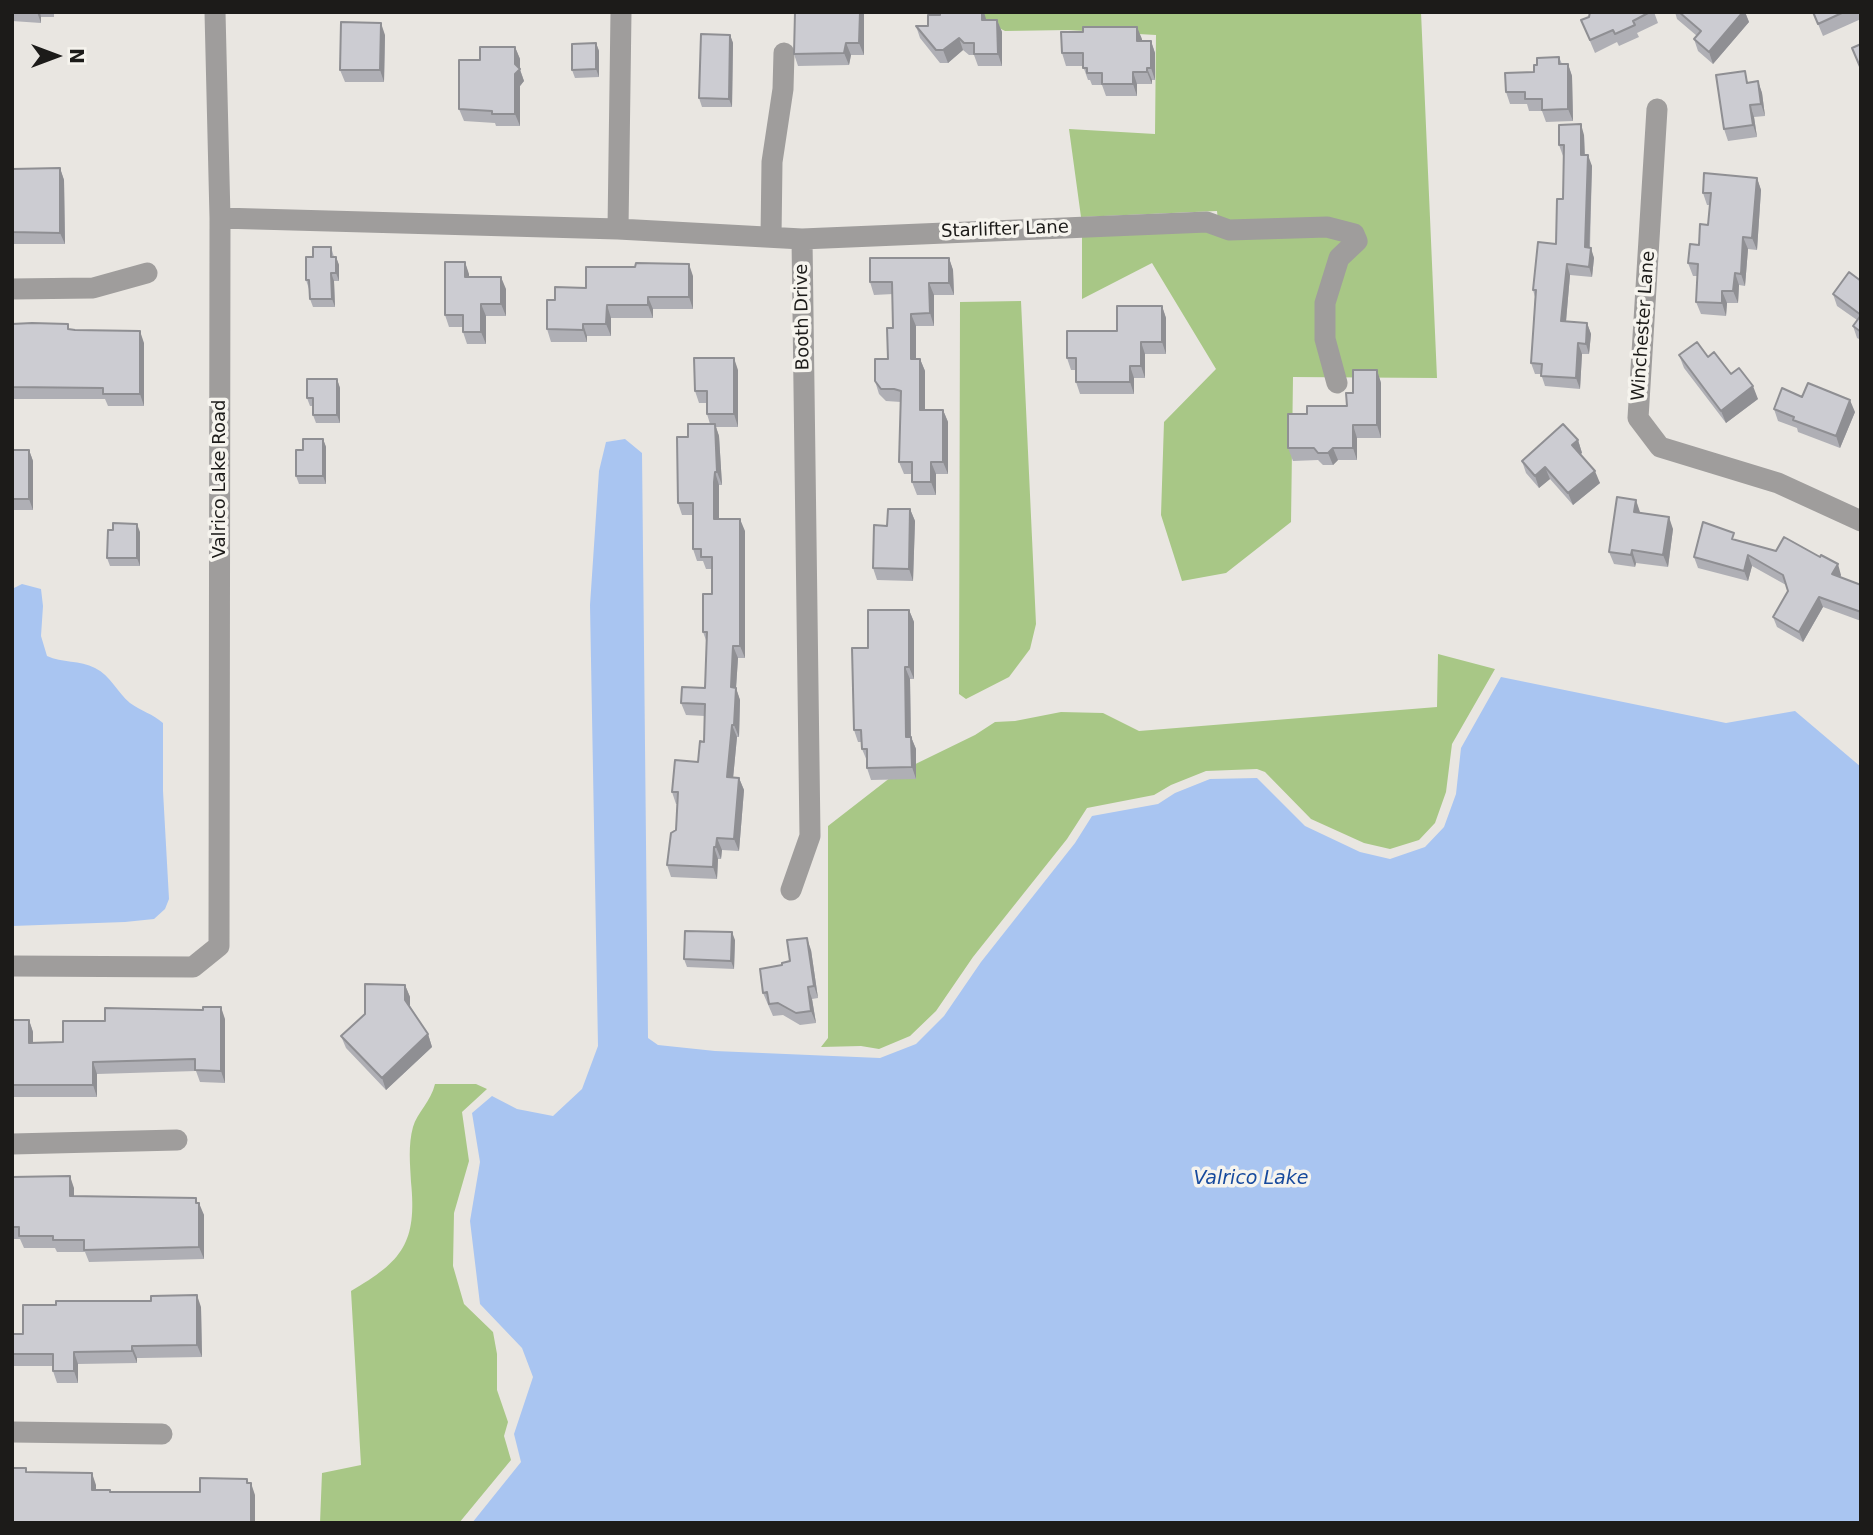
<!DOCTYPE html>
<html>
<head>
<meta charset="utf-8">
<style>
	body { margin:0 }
	#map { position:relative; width:1873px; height:1535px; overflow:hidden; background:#e9e6e1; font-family:"DejaVu Sans",sans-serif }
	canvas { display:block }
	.frame { position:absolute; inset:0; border:14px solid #1c1b19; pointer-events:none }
	.north { position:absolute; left:21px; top:21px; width:70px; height:70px; -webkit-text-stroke:5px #f6f4ee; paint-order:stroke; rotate:90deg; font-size:19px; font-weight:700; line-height:28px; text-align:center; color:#1c1b19 }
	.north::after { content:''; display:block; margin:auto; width:24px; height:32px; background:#1c1b19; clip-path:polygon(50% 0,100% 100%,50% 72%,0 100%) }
</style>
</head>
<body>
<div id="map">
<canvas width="1873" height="1535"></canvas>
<div class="frame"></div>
<div class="north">N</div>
</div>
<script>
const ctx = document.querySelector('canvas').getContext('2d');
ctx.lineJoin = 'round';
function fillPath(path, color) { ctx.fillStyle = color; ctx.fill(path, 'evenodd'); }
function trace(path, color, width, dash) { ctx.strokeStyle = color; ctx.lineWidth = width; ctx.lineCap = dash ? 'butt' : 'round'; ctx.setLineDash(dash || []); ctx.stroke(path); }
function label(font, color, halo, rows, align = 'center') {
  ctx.font = font + ' "DejaVu Sans",sans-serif'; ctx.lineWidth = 7; ctx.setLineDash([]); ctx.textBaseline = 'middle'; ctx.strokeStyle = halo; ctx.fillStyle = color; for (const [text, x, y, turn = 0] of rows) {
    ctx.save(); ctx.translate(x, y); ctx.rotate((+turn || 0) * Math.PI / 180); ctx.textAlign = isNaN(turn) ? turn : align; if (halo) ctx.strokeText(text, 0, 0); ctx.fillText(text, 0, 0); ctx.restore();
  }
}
fillPath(new Path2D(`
	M 967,12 L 1421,12 L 1437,378 L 1293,377 L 1291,522 L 1226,573 L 1182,581 L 1161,515 L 1164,422 L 1216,369 L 1152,263 L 1082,299 L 1082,237 L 1219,231 L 1217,211 L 1081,217 L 1069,129 L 1155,134 L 1156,35 L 1068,30 L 1005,31 Z
	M 1021,301 L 1036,624 L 1030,649 L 1009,677 L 966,699 L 959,694 L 960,302 Z
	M 1438,654 L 1495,669 L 1452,744 L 1446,792 L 1435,823 L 1419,840 L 1390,849 L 1364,843 L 1311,819 L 1265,772 L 1257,769 L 1206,771 L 1171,785 L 1154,795 L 1087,808 L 1067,839 L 973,957 L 936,1011 L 910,1036 L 879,1049 L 861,1046 L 821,1047 L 828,1038 L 828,826 L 895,774 L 975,735 L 995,722 L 1015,721 L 1061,712 L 1103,713 L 1139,731 L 1437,707 Z
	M 435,1084 L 476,1084 L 487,1089 L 462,1112 L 469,1161 L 454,1213 L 453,1266 L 464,1304 L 493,1332 L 497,1354 L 497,1390 L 508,1422 L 504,1436 L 511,1460 L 459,1523 L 320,1523 L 322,1473 L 361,1465 L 351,1291 C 403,1261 417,1242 411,1182 C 410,1164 408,1145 413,1127 C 417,1113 431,1101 435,1084 Z`), '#a8c786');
fillPath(new Path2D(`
	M 625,439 L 642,453 L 648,1038 L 658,1045 L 715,1051 L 880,1058 L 916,1044 L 944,1016 L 981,962 L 1075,843 L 1092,816 L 1158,804 L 1175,793 L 1210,779 L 1257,778 L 1305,826 L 1360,852 L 1390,859 L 1425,847 L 1444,827 L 1456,794 L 1461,748 L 1501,677 L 1726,723 L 1795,711 L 1861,767 L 1861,1523 L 472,1523 L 521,1462 L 514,1434 L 533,1377 L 522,1348 L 480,1304 L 470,1221 L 480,1162 L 472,1113 L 492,1096 L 517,1109 L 553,1116 L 582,1089 L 598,1046 L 590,605 L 599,471 L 606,442 Z
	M 22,584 L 41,589 L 43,606 L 41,636 L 47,656 C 62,663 80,660 95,668 C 111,676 117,692 130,703 C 141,711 153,714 163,723 L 163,791 L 169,899 L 165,909 L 154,919 L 125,922 L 12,926 L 12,589 Z`), '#a9c5f1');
trace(new Path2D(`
	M 1657,109 L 1638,418 L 1660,447 L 1778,483 L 1861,521
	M 220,218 L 618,229 L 802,239 L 1207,222 L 1229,230 L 1327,227 L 1354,234 L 1357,241 L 1339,258 L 1325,303 L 1325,339 L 1337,383
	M 618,229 L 621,12
	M 771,237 L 772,162 L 783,89 L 784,53
	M 12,289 L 93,288 L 147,273
	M 791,890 L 810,836 L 802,239
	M 12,966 L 193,967 L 219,946 L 220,218 L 215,12
	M 12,1144 L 177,1140
	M 12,1432 L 162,1434`), '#9f9d9c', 21);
fillPath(new Path2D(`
	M 12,12 L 54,12 L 54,17 L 41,17 L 41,23 L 12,21 Z
	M 864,12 L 864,55 L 851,55 L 849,65 L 798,66 L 794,54 Z
	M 1590,12 L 1654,12 L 1658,23 L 1637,33 L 1639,37 L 1619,46 L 1617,42 L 1595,53 L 1581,20 L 1589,17 Z
	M 1675,12 L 1745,12 L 1749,22 L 1713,64 L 1698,51 L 1694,39 L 1697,36 L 1677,19 Z
	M 1813,12 L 1861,12 L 1861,19 L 1823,36 Z
	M 986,19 L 986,20 L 997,20 L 1002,32 L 1002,66 L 978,66 L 974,55 L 969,55 L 963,50 L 948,63 L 940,63 L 920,38 L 916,26 L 928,26 Z
	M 1137,27 L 1142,41 L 1151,41 L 1155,53 L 1155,80 L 1152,80 L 1152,84 L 1137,84 L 1137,96 L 1106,96 L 1102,85 L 1092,85 L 1090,80 L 1088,80 L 1083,66 L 1066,66 L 1062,53 L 1083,32 Z
	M 385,35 L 384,82 L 345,82 L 340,70 Z
	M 730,35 L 733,43 L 732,107 L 702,107 L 699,98 Z
	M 596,43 L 599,51 L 599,77 L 575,78 L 572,70 Z
	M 515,47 L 520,59 L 520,69 L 524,81 L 520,86 L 520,126 L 496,126 L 495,123 L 464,121 L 459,109 L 480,60 Z
	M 1559,57 L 1562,64 L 1568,64 L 1572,76 L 1573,121 L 1546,122 L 1542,111 L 1529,111 L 1527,104 L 1510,104 L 1506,92 L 1534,72 L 1537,65 Z
	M 1758,81 L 1762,93 L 1765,116 L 1754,117 L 1757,137 L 1728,141 L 1724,129 L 1749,82 Z
	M 1584,135 L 1585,155 L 1592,166 L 1590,248 L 1594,258 L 1592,277 L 1570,275 L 1566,322 L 1587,323 L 1591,334 L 1589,354 L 1582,354 L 1580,389 L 1545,386 L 1541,374 L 1535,374 L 1531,363 L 1535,297 L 1533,290 L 1556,244 L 1563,199 L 1564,156 L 1563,156 L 1559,145 Z
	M 60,168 L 64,180 L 65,244 L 12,244 L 12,169 Z
	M 1757,178 L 1761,190 L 1757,250 L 1748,249 L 1745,286 L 1739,285 L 1738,303 L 1727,303 L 1726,316 L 1701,314 L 1696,302 L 1698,276 L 1693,276 L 1688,263 L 1708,225 L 1710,205 L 1707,205 L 1703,193 Z
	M 331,247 L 334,257 L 336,257 L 339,265 L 339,281 L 334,281 L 335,307 L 313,307 L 310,299 L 309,289 L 306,280 L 313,257 Z
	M 949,258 L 953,270 L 954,295 L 934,295 L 934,326 L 916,326 L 916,359 L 920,359 L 925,371 L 925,410 L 943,410 L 948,422 L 948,474 L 936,474 L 936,495 L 917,495 L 912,482 L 912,474 L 904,474 L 899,462 L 901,402 L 886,401 L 879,394 L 875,381 L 888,359 L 893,328 L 893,294 L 874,295 L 870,282 Z
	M 465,262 L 469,277 L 506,289 L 506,316 L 486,316 L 486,344 L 467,344 L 463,332 L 463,327 L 449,327 L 445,315 Z
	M 693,276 L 693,309 L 653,309 L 653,318 L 611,318 L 611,336 L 587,336 L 587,342 L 551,342 L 547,329 L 555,300 L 586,288 Z
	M 1861,281 L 1861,340 L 1857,338 L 1853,326 L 1857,320 L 1837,306 L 1833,294 Z
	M 1162,306 L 1166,318 L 1166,354 L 1145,354 L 1145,378 L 1134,378 L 1134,394 L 1080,394 L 1076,382 L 1076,370 L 1071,370 L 1067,358 Z
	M 12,324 L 70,329 L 144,343 L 144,406 L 108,406 L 105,399 L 12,399 Z
	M 1679,355 L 1708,357 L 1731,374 L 1758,399 L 1726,423 L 1684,368 Z
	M 738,370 L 738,427 L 716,427 L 719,436 L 722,485 L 719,485 L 719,519 L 745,531 L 745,658 L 738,658 L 736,688 L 740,700 L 739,737 L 737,737 L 733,778 L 739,778 L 744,790 L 739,851 L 722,850 L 721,859 L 718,859 L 717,879 L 671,877 L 667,865 L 676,830 L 677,804 L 676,804 L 672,792 L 698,762 L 704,742 L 705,716 L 686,715 L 681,703 L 705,688 L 707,643 L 703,632 L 712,594 L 712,569 L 706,569 L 703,561 L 697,561 L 693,549 L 693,515 L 682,515 L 678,503 L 710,424 L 707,414 L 707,403 L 699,403 L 695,391 Z
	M 1377,370 L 1381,383 L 1381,438 L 1357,438 L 1357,460 L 1338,460 L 1333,465 L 1323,465 L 1318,460 L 1293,461 L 1288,448 L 1347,406 L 1353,393 Z
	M 337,379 L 340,388 L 340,423 L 316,423 L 313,415 L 313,406 L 310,406 L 307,398 Z
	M 1802,397 L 1855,412 L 1840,448 L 1798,432 L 1797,428 L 1778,421 L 1774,409 Z
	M 323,439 L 326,447 L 326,484 L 299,484 L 296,476 L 303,450 Z
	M 1578,440 L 1582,453 L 1580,454 L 1600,483 L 1573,505 L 1550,479 L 1539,488 L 1526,473 L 1522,461 Z
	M 12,450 L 29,450 L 33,461 L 33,510 L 12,510 Z
	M 910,509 L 915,521 L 913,581 L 877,580 L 873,568 L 887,526 Z
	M 1640,513 L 1673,529 L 1668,567 L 1636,563 L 1635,567 L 1614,564 L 1609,552 Z
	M 140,532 L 140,566 L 110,566 L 107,558 Z
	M 1736,540 L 1841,575 L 1840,577 L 1861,585 L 1861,621 L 1823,607 L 1803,642 L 1777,627 L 1773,617 L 1788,591 L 1786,585 L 1752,566 L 1748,581 L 1698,568 L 1694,557 Z
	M 909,610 L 914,622 L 914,679 L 910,679 L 911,737 L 916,749 L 916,779 L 871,780 L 867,768 L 867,761 L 862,749 L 861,742 L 858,742 L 854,730 L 868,648 Z
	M 735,940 L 734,969 L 687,967 L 684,959 Z
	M 811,950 L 818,998 L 812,999 L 816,1023 L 800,1025 L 783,1015 L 773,1016 L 763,993 L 782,965 Z
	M 405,985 L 410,997 L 410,1006 L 428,1034 L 432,1047 L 386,1090 L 346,1048 L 341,1036 Z
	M 225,1019 L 225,1083 L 200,1082 L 196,1071 L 97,1074 L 97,1097 L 12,1097 L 12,1020 L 29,1020 L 33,1032 L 33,1043 L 63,1042 L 105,1021 Z
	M 12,1177 L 74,1188 L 74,1196 L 197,1203 L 204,1215 L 204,1259 L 89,1262 L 85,1252 L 57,1252 L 55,1248 L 24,1248 L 20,1239 L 12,1239 Z
	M 201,1307 L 202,1357 L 141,1358 L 137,1358 L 137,1363 L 78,1364 L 78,1383 L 57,1383 L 53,1371 L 53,1366 L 12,1366 L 12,1334 L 23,1334 Z`), '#afafb5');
fillPath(new Path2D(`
	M 37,12 L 40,12 L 41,17 L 41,23 Z
	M 860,12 L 864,12 L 864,55 L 859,43 Z
	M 982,12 L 984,12 L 986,19 L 986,32 L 982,20 Z
	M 1743,12 L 1745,12 L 1749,22 L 1713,64 L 1709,52 Z
	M 997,20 L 1002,32 L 1002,66 L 998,54 Z
	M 381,23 L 385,35 L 384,82 L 380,70 Z
	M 1137,27 L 1142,39 L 1142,53 L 1137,41 Z
	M 730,35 L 733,43 L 732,107 L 729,99 Z
	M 959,38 L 963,50 L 948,63 L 943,50 Z
	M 1151,41 L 1155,53 L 1155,80 L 1151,68 Z
	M 596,43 L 599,51 L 599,77 L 596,69 Z
	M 846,43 L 851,55 L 849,65 L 844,53 Z
	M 515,47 L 520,59 L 520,70 L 524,81 L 520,86 L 520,126 L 515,114 Z
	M 1568,64 L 1572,76 L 1573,121 L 1568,109 Z
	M 1147,68 L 1152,80 L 1152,84 L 1147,72 Z
	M 1133,72 L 1137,84 L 1137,96 L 1133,84 Z
	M 1758,81 L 1762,93 L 1765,116 L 1761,104 Z
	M 1750,105 L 1754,117 L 1757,137 L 1753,125 Z
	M 1581,124 L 1584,135 L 1585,166 L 1581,155 Z
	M 1588,155 L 1592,166 L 1589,258 L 1585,247 Z
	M 60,168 L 64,180 L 65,244 L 60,233 Z
	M 1757,178 L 1761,190 L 1757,250 L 1752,238 Z
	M 1743,237 L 1748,249 L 1745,286 L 1741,274 Z
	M 1591,248 L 1594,258 L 1592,277 L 1589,267 Z
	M 336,257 L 339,265 L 339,281 L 336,273 Z
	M 949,258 L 953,270 L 954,295 L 949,283 Z
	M 465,262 L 469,274 L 469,289 L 465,277 Z
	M 689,264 L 693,276 L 693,309 L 689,297 Z
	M 1567,264 L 1570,275 L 1565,332 L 1561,321 Z
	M 331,273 L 334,281 L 335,307 L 332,299 Z
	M 1735,273 L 1739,285 L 1738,303 L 1733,291 Z
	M 501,277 L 506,289 L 506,316 L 501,304 Z
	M 929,283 L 934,295 L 934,326 L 930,313 Z
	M 1722,291 L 1727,303 L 1726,316 L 1722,303 Z
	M 648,297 L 653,309 L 653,318 L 648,305 Z
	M 481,304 L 486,316 L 486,344 L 481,332 Z
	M 607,305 L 611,318 L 611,336 L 606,324 Z
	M 1162,306 L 1166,318 L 1166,354 L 1162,342 Z
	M 911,314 L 916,326 L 916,371 L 911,359 Z
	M 1587,323 L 1591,334 L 1589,354 L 1586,344 Z
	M 583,324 L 587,336 L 587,342 L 583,330 Z
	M 140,331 L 144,343 L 144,406 L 140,394 Z
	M 1141,342 L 1145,354 L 1145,378 L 1141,366 Z
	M 1578,343 L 1582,354 L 1580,389 L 1576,378 Z
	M 734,358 L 738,370 L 738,427 L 734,414 Z
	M 920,359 L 925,371 L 925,422 L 920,410 Z
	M 1130,366 L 1134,378 L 1134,394 L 1130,382 Z
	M 1377,370 L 1381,383 L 1381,438 L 1377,425 Z
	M 337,379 L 340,388 L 340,423 L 337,415 Z
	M 1753,386 L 1758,399 L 1726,423 L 1721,411 Z
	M 1850,400 L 1855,412 L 1840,448 L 1836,436 Z
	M 943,410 L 948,422 L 948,474 L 943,462 Z
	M 715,424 L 719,436 L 722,485 L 717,472 Z
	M 1353,425 L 1357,438 L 1357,460 L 1353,448 Z
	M 323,439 L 326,447 L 326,484 L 323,476 Z
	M 1578,440 L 1582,453 L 1577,457 L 1572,445 Z
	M 1333,448 L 1338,460 L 1333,465 L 1328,453 Z
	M 29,450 L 33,461 L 33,510 L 29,499 Z
	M 931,462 L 936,474 L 936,495 L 931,482 Z
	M 1545,467 L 1550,479 L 1539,488 L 1535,476 Z
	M 1595,471 L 1600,483 L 1573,505 L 1568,493 Z
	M 715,472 L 719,485 L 719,531 L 714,519 Z
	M 1636,500 L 1640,512 L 1634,512 Z
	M 910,509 L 915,521 L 913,581 L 909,569 Z
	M 1669,517 L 1673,529 L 1668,567 L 1663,555 Z
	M 740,519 L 745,531 L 745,658 L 740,646 Z
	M 137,524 L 140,532 L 140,566 L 137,558 Z
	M 1632,550 L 1636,563 L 1635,567 L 1631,555 Z
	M 1748,555 L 1752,566 L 1748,581 L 1744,571 Z
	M 1838,564 L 1841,575 L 1836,585 L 1832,574 Z
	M 1819,597 L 1823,607 L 1803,642 L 1799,632 Z
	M 909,610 L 914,622 L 914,679 L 909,667 Z
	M 733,646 L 738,658 L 736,688 L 740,700 L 739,737 L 734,725 L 731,687 Z
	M 905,667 L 910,679 L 911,749 L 906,737 Z
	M 732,725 L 737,737 L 732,789 L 727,777 Z
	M 911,737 L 916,749 L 916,779 L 912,767 Z
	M 739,778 L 744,790 L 739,851 L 734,839 Z
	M 717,838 L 722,850 L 721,859 L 716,847 Z
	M 714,847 L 718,859 L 717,879 L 713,867 Z
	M 732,932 L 735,940 L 734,969 L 731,961 Z
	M 807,938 L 811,950 L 818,998 L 814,986 Z
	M 405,985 L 410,997 L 410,1012 L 405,1000 Z
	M 808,987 L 812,999 L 816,1023 L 811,1011 Z
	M 221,1007 L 225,1019 L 225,1083 L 221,1071 Z
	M 29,1020 L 33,1032 L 33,1055 L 29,1043 Z
	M 428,1034 L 432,1047 L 386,1090 L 382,1078 Z
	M 93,1062 L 97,1074 L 97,1097 L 93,1085 Z
	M 70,1176 L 74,1188 L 74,1208 L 70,1196 Z
	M 196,1198 L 199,1208 L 199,1203 L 204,1215 L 204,1259 L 199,1247 Z
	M 197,1295 L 201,1307 L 202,1357 L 197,1345 Z
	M 132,1346 L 137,1358 L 137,1363 L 132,1351 Z
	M 74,1352 L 78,1364 L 78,1383 L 74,1371 Z
	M 92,1473 L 96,1485 L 96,1502 L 92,1490 Z
	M 247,1479 L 251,1489 L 251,1483 L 255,1495 L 255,1523 L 251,1523 Z`), '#8f8f93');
const building = new Path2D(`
	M 795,12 L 860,12 L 859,43 L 846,43 L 844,53 L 794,54 Z
	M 940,12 L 982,12 L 982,20 L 997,20 L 998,54 L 974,54 L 974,43 L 964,43 L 959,38 L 943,50 L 936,50 L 916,26 L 928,26 L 928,15 L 940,15 Z
	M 1590,12 L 1650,12 L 1633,21 L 1635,25 L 1615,34 L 1613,30 L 1590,40 L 1581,20 L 1589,17 Z
	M 1679,12 L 1743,12 L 1709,52 L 1694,39 L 1701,31 Z
	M 1813,12 L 1844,12 L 1818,24 Z
	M 341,22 L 381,23 L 380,70 L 340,70 Z
	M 1083,27 L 1137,27 L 1137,41 L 1151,41 L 1151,68 L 1147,68 L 1147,72 L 1133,72 L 1133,84 L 1102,84 L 1102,73 L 1087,73 L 1087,68 L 1083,68 L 1083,53 L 1062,53 L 1061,32 L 1083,32 Z
	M 701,34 L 730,35 L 729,99 L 699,98 Z
	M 596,43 L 596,69 L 572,70 L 572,44 Z
	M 1861,44 L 1861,69 L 1852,48 Z
	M 480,47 L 515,47 L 515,64 L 520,69 L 515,74 L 515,114 L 492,114 L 492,111 L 459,109 L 459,60 L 480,60 Z
	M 1559,57 L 1559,64 L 1568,64 L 1568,109 L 1542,110 L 1542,99 L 1525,99 L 1525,92 L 1506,92 L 1505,73 L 1534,72 L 1534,65 L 1537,65 L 1537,58 Z
	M 1745,71 L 1747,83 L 1758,81 L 1761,104 L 1750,105 L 1753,125 L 1724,129 L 1716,75 Z
	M 1581,124 L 1581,155 L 1588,155 L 1585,247 L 1591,248 L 1589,267 L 1567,264 L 1561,321 L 1587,323 L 1586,344 L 1578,343 L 1576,378 L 1541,376 L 1542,364 L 1531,363 L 1536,290 L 1533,290 L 1538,242 L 1556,244 L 1557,199 L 1563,199 L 1564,145 L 1559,145 L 1559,125 Z
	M 60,168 L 60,233 L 12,232 L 12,169 Z
	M 1704,173 L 1757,178 L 1752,238 L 1743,237 L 1741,274 L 1735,273 L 1733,291 L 1722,291 L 1722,303 L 1696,302 L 1698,264 L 1688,263 L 1690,244 L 1699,245 L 1700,224 L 1708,225 L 1711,193 L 1703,193 Z
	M 313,247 L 331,247 L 331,257 L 336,257 L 336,273 L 331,273 L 332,299 L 310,299 L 309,280 L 306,280 L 306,257 L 313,257 Z
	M 870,258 L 949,258 L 949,283 L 929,283 L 930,313 L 911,314 L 911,359 L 920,359 L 920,410 L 943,410 L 943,462 L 931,462 L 931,482 L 912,482 L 912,462 L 899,462 L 901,391 L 894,389 L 881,389 L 875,381 L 875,359 L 888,359 L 887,328 L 893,328 L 892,282 L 870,282 Z
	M 445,262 L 465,262 L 465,277 L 501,277 L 501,304 L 481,304 L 481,332 L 463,332 L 463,315 L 445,315 Z
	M 636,263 L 689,264 L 689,297 L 648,297 L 648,305 L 607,305 L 606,324 L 583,324 L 583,330 L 547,329 L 547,300 L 555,300 L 555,287 L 586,288 L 586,267 L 635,267 Z
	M 1849,272 L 1861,281 L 1861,315 L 1833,294 Z
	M 1117,306 L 1162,306 L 1162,342 L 1141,342 L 1141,366 L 1130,366 L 1130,382 L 1076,382 L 1076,358 L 1067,358 L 1067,331 L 1117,331 Z
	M 1861,315 L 1861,332 L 1853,326 Z
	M 32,323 L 68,324 L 68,329 L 75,330 L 140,331 L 140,394 L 103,394 L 103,388 L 12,387 L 12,324 Z
	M 1697,342 L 1708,357 L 1714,352 L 1731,374 L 1739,368 L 1753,386 L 1721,411 L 1679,355 Z
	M 694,358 L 734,358 L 734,414 L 707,414 L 707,391 L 695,391 Z
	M 1353,370 L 1377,370 L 1377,425 L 1353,425 L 1353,448 L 1333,448 L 1328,453 L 1318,453 L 1314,448 L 1288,448 L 1288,414 L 1307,414 L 1307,406 L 1347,406 L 1346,393 L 1353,393 Z
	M 307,379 L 337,379 L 337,415 L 313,415 L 313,398 L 307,398 Z
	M 1808,383 L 1850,400 L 1836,436 L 1793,420 L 1794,417 L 1774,409 L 1782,388 L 1802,397 Z
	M 688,424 L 715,424 L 717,472 L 715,472 L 714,482 L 714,519 L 740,519 L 740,646 L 733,646 L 731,687 L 736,688 L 734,725 L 732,725 L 727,777 L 739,778 L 734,839 L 717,838 L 716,847 L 714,847 L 713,867 L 667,865 L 671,833 L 676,830 L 678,792 L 672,792 L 675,760 L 698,762 L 700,741 L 704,742 L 705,704 L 681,703 L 682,687 L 705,688 L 707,632 L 703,632 L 703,594 L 712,594 L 712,557 L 701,557 L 701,549 L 693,549 L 693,503 L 678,503 L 677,437 L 688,437 Z
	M 1563,424 L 1578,440 L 1572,445 L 1595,471 L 1568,493 L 1545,467 L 1535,476 L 1522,461 Z
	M 303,439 L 323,439 L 323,476 L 296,476 L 296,450 L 303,450 Z
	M 12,450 L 29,450 L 29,499 L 12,499 Z
	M 1617,497 L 1636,500 L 1634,512 L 1669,517 L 1663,555 L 1632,550 L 1631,555 L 1609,552 Z
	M 888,509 L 910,509 L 909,569 L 873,568 L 874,525 L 887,526 Z
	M 1703,522 L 1734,533 L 1732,539 L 1776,551 L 1784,537 L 1820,557 L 1821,555 L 1838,564 L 1832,574 L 1861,585 L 1861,612 L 1819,597 L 1799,632 L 1773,617 L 1788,591 L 1783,575 L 1748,555 L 1744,571 L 1694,557 Z
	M 113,523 L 137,524 L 137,558 L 107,558 L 108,530 L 113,530 Z
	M 868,610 L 909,610 L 909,667 L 905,667 L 906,737 L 911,737 L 912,767 L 867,768 L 867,749 L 862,749 L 861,730 L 854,730 L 852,648 L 868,648 Z
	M 685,931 L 732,932 L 731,961 L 684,959 Z
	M 807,938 L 814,986 L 808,987 L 811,1011 L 796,1013 L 778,1003 L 769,1004 L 767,992 L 763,993 L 760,969 L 782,965 L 782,963 L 790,961 L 787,940 Z
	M 365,984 L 405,985 L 405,1000 L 428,1034 L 382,1078 L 341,1036 L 365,1014 Z
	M 203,1007 L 221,1007 L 221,1071 L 195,1070 L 195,1059 L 93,1062 L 93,1085 L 12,1085 L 12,1020 L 29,1020 L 29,1043 L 63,1042 L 63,1021 L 105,1021 L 105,1008 L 203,1010 Z
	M 70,1176 L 70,1196 L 196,1198 L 196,1203 L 199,1203 L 199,1247 L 84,1250 L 84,1240 L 53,1240 L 53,1236 L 19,1236 L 19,1227 L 12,1227 L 12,1177 Z
	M 197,1295 L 197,1345 L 136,1346 L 132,1346 L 132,1351 L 74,1352 L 74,1371 L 53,1371 L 53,1354 L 12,1354 L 12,1334 L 23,1334 L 23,1305 L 56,1305 L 56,1301 L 151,1301 L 151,1296 Z
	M 12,1468 L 26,1468 L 26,1472 L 92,1473 L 92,1490 L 110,1490 L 110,1492 L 200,1492 L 200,1478 L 247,1479 L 247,1483 L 251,1483 L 251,1523 L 12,1523 Z`);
fillPath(building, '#ccccd2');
trace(building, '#8f8f93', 2);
label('18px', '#1c1b19', '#f6f4ee', [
	["Starlifter Lane",1005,230,-2],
	["Booth Drive",803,317,-91],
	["Winchester Lane",1644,326,-86],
	["Valrico Lake Road",220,479,-90]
]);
label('italic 19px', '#174a9d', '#f6f4ee', [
	["Valrico Lake",1251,1179]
]);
</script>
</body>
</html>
